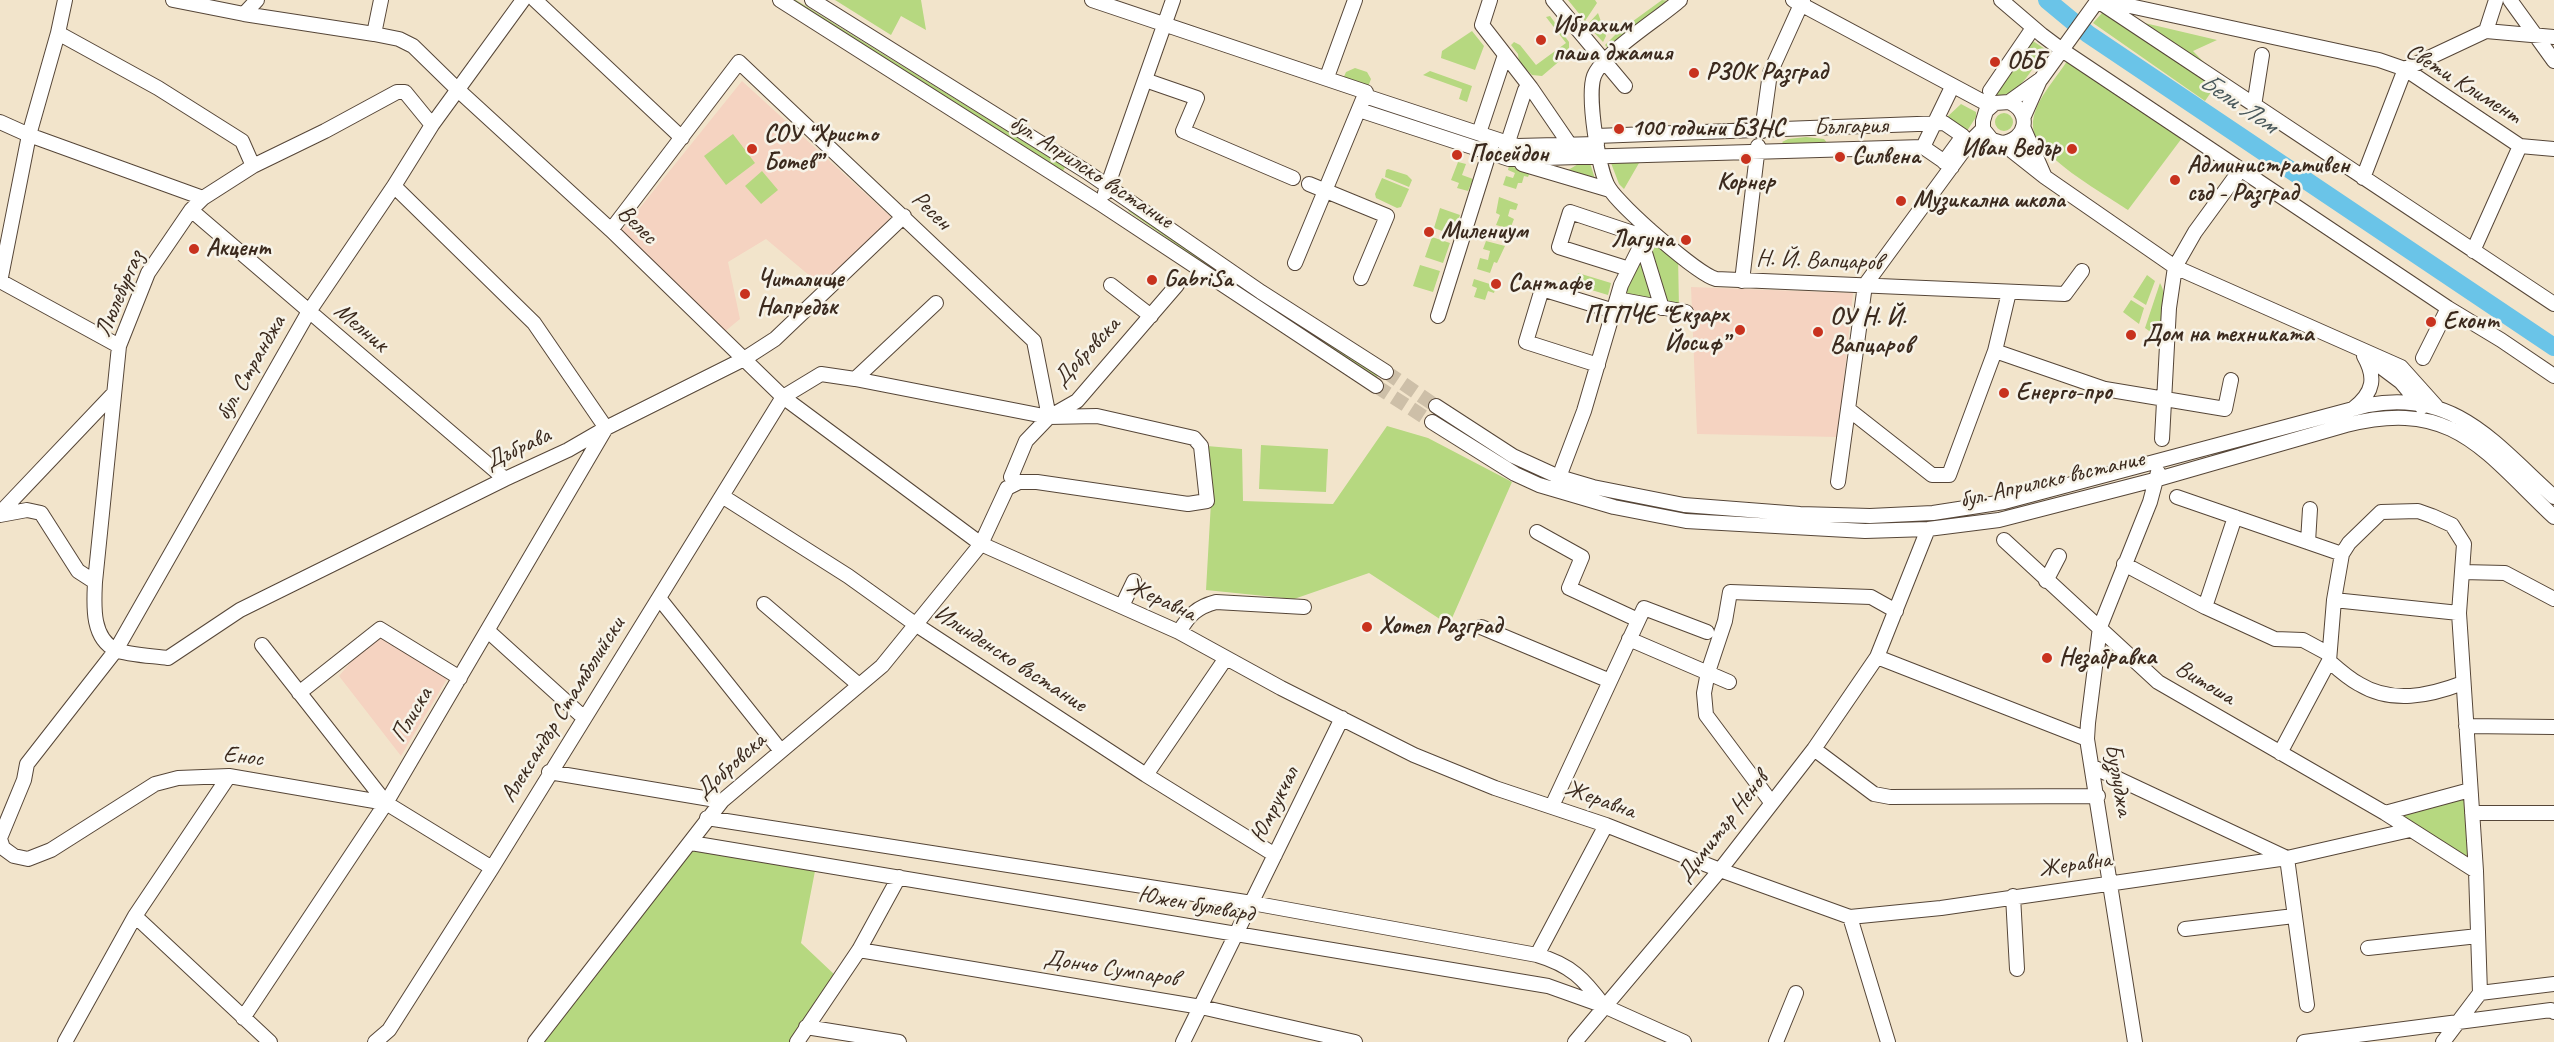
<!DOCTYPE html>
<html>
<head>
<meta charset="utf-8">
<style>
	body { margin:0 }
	canvas { display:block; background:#f2e4cb }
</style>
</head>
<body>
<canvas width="2554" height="1042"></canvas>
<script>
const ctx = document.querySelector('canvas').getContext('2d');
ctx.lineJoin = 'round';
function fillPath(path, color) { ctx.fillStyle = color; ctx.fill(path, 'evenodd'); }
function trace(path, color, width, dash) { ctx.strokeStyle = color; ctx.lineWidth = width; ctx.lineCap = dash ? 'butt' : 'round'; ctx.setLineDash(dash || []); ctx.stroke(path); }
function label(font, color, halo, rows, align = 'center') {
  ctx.font = font + ' Caveat,sans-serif'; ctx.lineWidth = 5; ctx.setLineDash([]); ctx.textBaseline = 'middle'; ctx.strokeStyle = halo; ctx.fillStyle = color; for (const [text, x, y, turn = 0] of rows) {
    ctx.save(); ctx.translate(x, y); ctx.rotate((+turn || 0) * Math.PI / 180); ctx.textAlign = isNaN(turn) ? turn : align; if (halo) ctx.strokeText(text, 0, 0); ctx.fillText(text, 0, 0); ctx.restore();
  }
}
fillPath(new Path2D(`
	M 742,81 L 891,217 L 823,287 L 766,239 L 728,262 L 740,319 L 723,333 L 622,230 Z
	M 1691,287 L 1853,293 L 1838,437 L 1697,434 Z
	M 382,636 L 447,679 L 401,756 L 339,676 L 361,650 Z`), '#f5d3c1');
fillPath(new Path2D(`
	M 790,0 L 796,0 L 1065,167 L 1063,171 Z
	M 835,0 L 921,0 L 926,30 L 901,16 L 891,35 Z
	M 1568,0 L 1595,0 L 1597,3 L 1585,21 Z
	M 1662,0 L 1669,1 L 1609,49 L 1605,45 L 1618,32 Z
	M 1598,13 L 1606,36 L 1603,42 L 1587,25 Z
	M 2102,13 L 2217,40 L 2193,51 L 2220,79 L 2205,101 L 2093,23 Z
	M 1550,16 L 1569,42 L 1569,53 L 1542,76 L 1532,75 L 1519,62 L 1518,54 L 1511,45 L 1514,42 L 1520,45 L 1536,65 L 1566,43 L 1546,17 Z
	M 1472,31 L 1484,46 L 1475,70 L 1441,58 L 1442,51 Z
	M 2033,41 L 2045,49 C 2034,66 2021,94 1998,96 L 1995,94 Z
	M 2067,61 L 2182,138 L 2128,210 C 2105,194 2033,155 2033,126 C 2032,103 2056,79 2067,61 Z
	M 1355,68 L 1367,72 L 1371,79 L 1368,87 L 1343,79 L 1346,72 Z
	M 1430,71 L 1472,86 L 1467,102 L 1459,99 L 1462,89 L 1423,75 Z
	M 1961,104 L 1976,112 L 1976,117 L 1967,131 L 1947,117 Z
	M1995 122a9 9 0 1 1 18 0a9 9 0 1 1-18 0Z
	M 733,134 L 755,163 L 726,185 L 704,156 Z
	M 1806,137 L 1824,139 L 1828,144 L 1785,145 L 1782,142 L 1788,139 Z
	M 1458,162 L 1466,164 L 1462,175 L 1473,179 L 1468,191 L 1457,188 L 1459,183 L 1451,180 Z
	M 1580,163 L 1590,163 L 1596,182 L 1563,173 Z
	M 1611,163 L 1639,163 L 1624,189 L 1619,184 Z
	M 1509,166 L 1530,172 L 1528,177 L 1524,176 L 1522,183 L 1518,183 L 1516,189 L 1503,185 L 1506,176 L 1513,178 L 1515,173 L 1508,170 Z
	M 1388,169 L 1407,175 L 1412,180 L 1409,187 L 1385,177 L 1386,170 Z
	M 762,171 L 778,190 L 761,204 L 745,186 Z
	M 1382,178 L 1409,189 L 1401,207 L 1397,208 L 1376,198 L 1375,194 Z
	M 1499,197 L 1518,204 L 1516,210 L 1510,209 L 1508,216 L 1514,219 L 1510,229 L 1496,225 L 1500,215 L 1496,213 Z
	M 1440,208 L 1460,215 L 1453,235 L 1434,228 Z
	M 1130,209 L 1259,298 L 1378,375 L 1377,377 L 1258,301 L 1128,211 Z
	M 1432,237 L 1450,243 L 1443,263 L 1425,257 Z
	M 1486,241 L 1505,246 L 1497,263 L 1494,262 L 1490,273 L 1477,269 L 1480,258 L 1488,260 L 1490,251 L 1483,249 Z
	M 1662,243 L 1678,255 L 1679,308 L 1663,306 L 1647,250 L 1654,244 Z
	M 1643,255 L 1659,307 L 1623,299 Z
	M 1420,265 L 1440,271 L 1433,292 L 1413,286 Z
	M 1578,273 L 1611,283 L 1608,295 L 1575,285 Z
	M 2147,275 L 2155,281 L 2146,305 L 2133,297 Z
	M 1474,279 L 1496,286 L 1494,293 L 1488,291 L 1485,300 L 1474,297 L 1477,288 L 1472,286 Z
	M 2160,283 C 2169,298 2161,322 2159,338 L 2145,328 Z
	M 2131,300 L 2144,308 L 2139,324 L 2123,312 Z
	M 1387,426 L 1428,438 L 1512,482 L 1449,625 L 1369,573 L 1294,599 L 1206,590 L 1211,502 L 1207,446 L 1242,449 L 1243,501 L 1333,504 Z
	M 1261,445 L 1328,449 L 1326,492 L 1259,489 Z
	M 2466,795 L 2469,861 L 2395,815 Z
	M 694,849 L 815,871 L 801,943 L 836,976 L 790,1042 L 543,1042 Z`), '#b6d880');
trace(new Path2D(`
	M 2047,0 L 2088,34 L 2554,347`), '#6ac4e8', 18);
trace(new Path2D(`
	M 1386,372 L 1436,406
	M 1376,386 L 1432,422`), '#cdbfa8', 14, [14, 7]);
const minor = new Path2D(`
	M 173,0 L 244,14 L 374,34 L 399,39 L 413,46 L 457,89 L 611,230 L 783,397 L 981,544 L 1179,632 L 1281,688 L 1414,755 L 1495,788 L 1606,825 L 1720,870 L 1850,917 L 1941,908 L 2287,858 L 2410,830
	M 535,0 L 682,138
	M 780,0 L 1101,204 L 1376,386
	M 812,0 L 1087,172 L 1261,292 L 1386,372
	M 1092,0 L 1366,92 L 1295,263
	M 1490,0 L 1482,25 L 1531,88 L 1570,145
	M 1553,0 L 1625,86
	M 1680,0 C 1660,18 1603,53 1594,76 C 1587,95 1598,170 1609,188 C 1620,206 1697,274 1716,279 L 2065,294 L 2082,271
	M 1793,0 L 1991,106
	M 2001,0 L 2042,35 L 2062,50 L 2448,308 L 2501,340 L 2554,376
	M 2102,0 L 2379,60 L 2405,69 L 2520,146 L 2554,149
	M 2510,0 L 2554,61
	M 2098,1 L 2554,304
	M 244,14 L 257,0
	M 2486,31 L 2554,37
	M 2486,31 L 2496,0
	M 58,33 L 158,88 L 242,141 L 253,166
	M 374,34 L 381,0
	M 1327,77 L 1355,0
	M 1145,80 L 1197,98 L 1183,131 L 1293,178
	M 1990,91 L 2033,28
	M 1365,96 L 1517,146 L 1597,144
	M 2009,102 L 2041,79 L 2098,0
	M 2254,106 L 2262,55
	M 1359,110 L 1509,159 L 1923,147 L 1952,167
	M 2024,116 L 2040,80
	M 0,122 L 29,135 L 203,198
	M 432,125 L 405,92 L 397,92 L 325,131 L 253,166 L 203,198 L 191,210 L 148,273 L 119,346 L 95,582 C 94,604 91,638 116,650 C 128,655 154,656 168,658 L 240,610 L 505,479 L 568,450 L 606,428 L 744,359 L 775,339 L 904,216
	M 2024,129 L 2044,175
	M 1762,131 L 1770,73 L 1803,0
	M 1479,133 L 1505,55
	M 1596,136 L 1944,123 L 1963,136 L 1944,162
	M 2002,143 C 2027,140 2032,112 2009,102 L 1995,103 L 1986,111 L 1983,121 L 1983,129 L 1992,140 L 2002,143 L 2045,177 L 2175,267 L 2401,367 L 2436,406
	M 1923,147 L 1952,87
	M 1505,151 L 1525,90 L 1531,88
	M 1522,164 L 1610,190
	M 2363,178 L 2405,69 L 2486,31
	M 1309,184 L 1387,216 L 1361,278
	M 1105,193 L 1173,0
	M 191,210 L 505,479
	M 611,230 L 739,62 L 1034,341 L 1049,417
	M 1642,243 L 1662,308
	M 2473,251 L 2520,146
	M 1629,269 L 1559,247 L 1570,212 L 1645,237
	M 0,281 L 119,346
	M 1742,281 L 1758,146
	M 0,282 L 29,135 L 58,33 L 65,0
	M 1111,285 L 1151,316
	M 1617,299 L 1686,312
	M 1438,316 L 1491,147
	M 1995,351 L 2105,389 L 2225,409 L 2231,380
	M 2423,358 L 2448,308
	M 2373,361 L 2401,382 L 2422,407
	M 1598,365 L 1526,342 L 1542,289 L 1614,311
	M 855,379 L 936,303
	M 1436,406 L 1513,456 L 1559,477 L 1593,487 L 1684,505 L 1800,514 L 1870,516 L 1933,513 L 2004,502 L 2368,405 C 2456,389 2495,444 2554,497
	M 2354,408 C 2374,392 2376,377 2364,356
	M 1848,409 L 1932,475 L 1949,475 L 1995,351 L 2009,292
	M 1432,422 L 1515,474 L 1539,485 L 1614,507 L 1686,521 L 1865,531 L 1928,529 L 1999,520 L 2158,479 L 2346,425 C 2453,398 2483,450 2554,517
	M 2162,439 L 2169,308 L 2175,267 L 2195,232 L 2241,169
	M 1011,477 L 1026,441 L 1049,417 L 1077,401 L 1177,285
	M 1838,482 L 1865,285 L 1969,143 L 1983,129
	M 1556,485 L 1584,411 L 1621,285 L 1649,229
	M 722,496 L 848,576 L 915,624 L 1146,775 L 1275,855
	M 2177,497 L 2342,554
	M 0,513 L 114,393
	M 0,515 L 27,510 L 41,513 L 78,571 L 95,582
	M 1537,532 L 1582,557 L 1569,588 L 1638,620
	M 2004,540 L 2158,682 L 2385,813 L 2476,871
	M 2308,542 L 2310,509
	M 2124,564 L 2205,607 L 2275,639 L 2303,640 L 2329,654
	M 2462,572 L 2505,573 L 2554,599
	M 2046,581 L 2059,556
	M 659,598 L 781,751
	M 2334,600 L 2459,613
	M 764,604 L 859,685
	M 1122,606 L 1134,581
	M 2205,607 L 2235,517
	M 1481,627 L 1610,681
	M 488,631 L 583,717
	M 1179,632 C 1189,615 1197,607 1216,602 L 1304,607
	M 1629,639 L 1729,682
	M 262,645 L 386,803
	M 1877,657 L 2087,739
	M 2329,661 C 2338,669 2348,678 2359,684 C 2392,704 2429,696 2463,683
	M 299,693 L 380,629 L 460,678
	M 2466,726 L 2554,727
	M 1814,749 L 1874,794 L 1890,797 L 2098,796
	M 2280,753 L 2329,661 L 2334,600 L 2342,554 L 2349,543 L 2381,512 L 2418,511 L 2432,516 L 2452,525 L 2464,544 L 2459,613 L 2476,871 L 2480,993 L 2443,1042
	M 2093,767 L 2287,858 L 2307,1005
	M 549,772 L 722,801
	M 1146,775 L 1226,658
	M 1771,802 L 1706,715 L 1704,693 L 1708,672 L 1725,621 L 1730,592 L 1871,597 L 1896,611
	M 1552,806 L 1644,608 L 1707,632
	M 2385,813 L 2470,790
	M 2472,813 L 2554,813
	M 707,818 L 1252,903 L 1537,955 C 1571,965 1584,979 1604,1006
	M 0,838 L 24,780 L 27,764 L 116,650 L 308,313 L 394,186 L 432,125 L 523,0
	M 0,839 L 3,848 L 14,856 L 28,859 L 51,850 L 155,784 L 178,778 L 229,776 L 386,803 L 492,868
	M 691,843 L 1548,986 L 1604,1006 L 1684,1042
	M 2013,896 L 2017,969
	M 135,916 L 270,1042
	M 1850,917 L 1888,1042
	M 2185,929 L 2294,916
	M 2368,948 L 2478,936
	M 859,950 L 1201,1007 L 1355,1042
	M 1537,955 L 1606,825
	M 2480,993 L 2554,984
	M 243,1018 L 386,803 L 606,428 L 534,323 L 394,186
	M 806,1027 L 899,1042
	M 65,1042 L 135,916 L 229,776
	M 375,1042 L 389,1030 L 492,868 L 783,397 L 821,374 L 855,379 L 1049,417 L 1097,416 L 1194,438 L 1201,446 L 1207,501 L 1188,504 L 1037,482 L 1019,482 L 1007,488 L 981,544 L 882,666 L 722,801 L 535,1042
	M 797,1042 L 859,950 L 899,877
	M 1183,1042 L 1342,718
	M 1575,1042 L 1720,870 L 1814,749 L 1877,657 L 1928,529
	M 1776,1042 L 1796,993
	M 2135,1042 L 2087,739 L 2088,723 L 2100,627 L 2150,502 L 2158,472
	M 2304,1042 L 2551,1010 L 2554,1012`);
trace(minor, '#564638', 16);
trace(minor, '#fff', 14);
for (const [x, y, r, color] of [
	[1541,40,6,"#c8321e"],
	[1995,62,6,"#c8321e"],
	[1694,73,6,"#c8321e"],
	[1619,129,6,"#c8321e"],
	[752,149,6,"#c8321e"],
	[2072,149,6,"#c8321e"],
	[1457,155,6,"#c8321e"],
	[1840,157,6,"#c8321e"],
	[1746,159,6,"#c8321e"],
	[2175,180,6,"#c8321e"],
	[1901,201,6,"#c8321e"],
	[1429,232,6,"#c8321e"],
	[1686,240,6,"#c8321e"],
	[194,249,6,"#c8321e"],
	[1152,280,6,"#c8321e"],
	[1496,284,6,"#c8321e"],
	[745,294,6,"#c8321e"],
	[2431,322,6,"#c8321e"],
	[1740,330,6,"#c8321e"],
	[1818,332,6,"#c8321e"],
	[2131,335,6,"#c8321e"],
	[2004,393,6,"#c8321e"],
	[1367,627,6,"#c8321e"],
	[2047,658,6,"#c8321e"]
]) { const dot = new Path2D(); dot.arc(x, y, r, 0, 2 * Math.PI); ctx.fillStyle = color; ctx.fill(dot); trace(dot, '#f7f3e8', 2); }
label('bold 24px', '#3b2a1e', '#f7f3e8', [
	["Ибрахим",1553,26],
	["паша джамия",1553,54],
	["ОББ",2007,62],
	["РЗОК Разград",1706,73],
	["100 години БЗНС",1631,129],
	["СОУ “Христо",764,135],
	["Ботев”",764,163],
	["Иван Ведър",2060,149,"right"],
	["Посейдон",1469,155],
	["Силвена",1852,157],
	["Административен",2187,166],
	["съд - Разград",2187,194],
	["Корнер",1746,183,"center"],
	["Музикална школа",1913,201],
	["Милениум",1441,232],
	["Лагуна",1674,240,"right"],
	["Акцент",206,249],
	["Читалище",757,280],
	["Напредък",757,308],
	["GabriSa",1164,280],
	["Сантафе",1508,284],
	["ПГПЧЕ “Екзарх",1728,316,"right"],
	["Йосиф”",1728,344,"right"],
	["ОУ Н. Й.",1830,318],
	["Вапцаров",1830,346],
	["Еконт",2443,322],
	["Дом на техниката",2143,335],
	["Енерго-про",2016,393],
	["Хотел Разград",1379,627],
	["Незабравка",2059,658]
], 'left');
label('24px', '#3b2a1e', '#f7f3e8', [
	["Свети Климент",2463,84,32],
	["България",1851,127,-1],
	["бул. Априлско въстание",1091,172,33],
	["Ресен",931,211,44],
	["Велес",637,225,44],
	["Н. Й. Вапцаров",1819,261,2],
	["Люлебургаз",120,294,-67],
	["Мелник",361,328,40],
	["Добровска",1087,352,-47],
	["бул. Странджа",251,368,-60],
	["Дъбрава",518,449,-25],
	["бул. Априлско въстание",2052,480,-13],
	["Жеравна",1161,600,25],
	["Илинденско въстание",1010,659,33],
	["Витоша",2205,683,31],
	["Александър Стамболийски",563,710,-58],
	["Плиска",412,715,-59],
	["Енос",243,757,7],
	["Добровска",731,766,-42],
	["Бузлуджа",2118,780,80],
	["Жеравна",1600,800,20],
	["Юмрукчал",1275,805,-64],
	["Димитър Ненов",1723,827,-52],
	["Жеравна",2075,865,-8],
	["Южен булевард",1196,905,10],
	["Дончо Сумпаров",1111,969,9]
]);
label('italic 26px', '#49585b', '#f7f3e8', [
	["Бели Лом",2238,104,34]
]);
</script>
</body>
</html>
